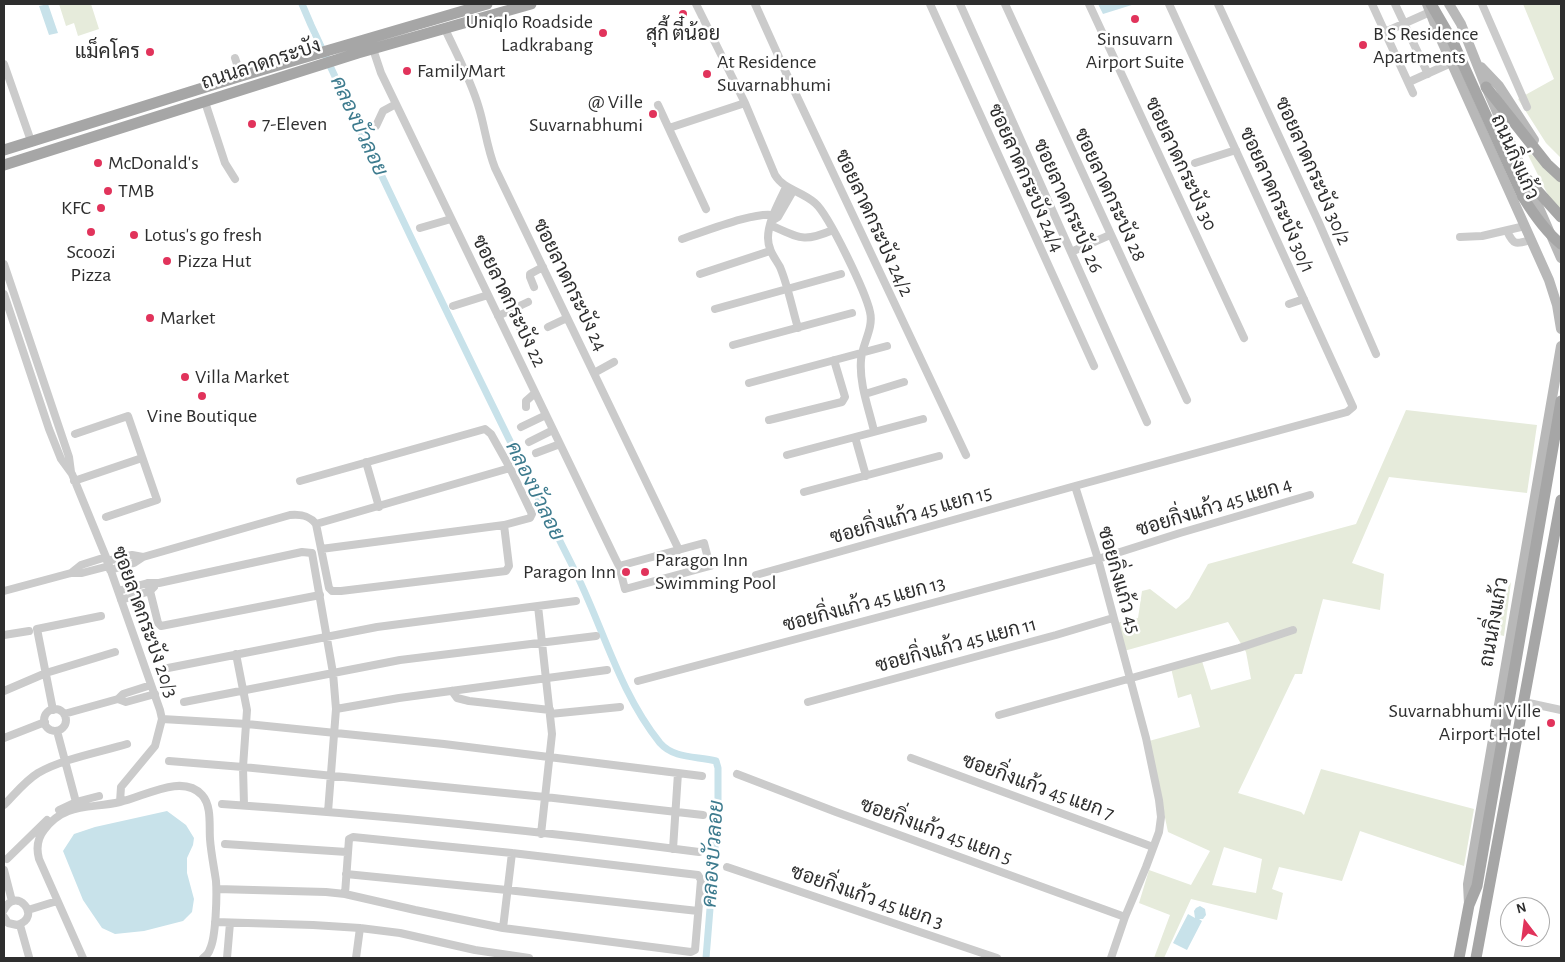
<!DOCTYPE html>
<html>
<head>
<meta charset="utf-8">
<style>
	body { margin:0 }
	#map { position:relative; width:1565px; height:962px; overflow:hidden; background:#fff; font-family:"Alegreya Sans",sans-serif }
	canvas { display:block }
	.frame { position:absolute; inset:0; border:5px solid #2e2e2e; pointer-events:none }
	.north { position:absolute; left:1500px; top:897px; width:50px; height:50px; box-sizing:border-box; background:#fff; border:1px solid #ababab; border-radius:50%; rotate:345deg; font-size:14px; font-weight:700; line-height:20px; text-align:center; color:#2e2e2e }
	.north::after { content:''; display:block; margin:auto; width:18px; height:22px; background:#e1335b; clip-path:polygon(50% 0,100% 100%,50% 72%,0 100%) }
</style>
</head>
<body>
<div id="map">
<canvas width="1565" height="962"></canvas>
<div class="frame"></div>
<div class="north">N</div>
</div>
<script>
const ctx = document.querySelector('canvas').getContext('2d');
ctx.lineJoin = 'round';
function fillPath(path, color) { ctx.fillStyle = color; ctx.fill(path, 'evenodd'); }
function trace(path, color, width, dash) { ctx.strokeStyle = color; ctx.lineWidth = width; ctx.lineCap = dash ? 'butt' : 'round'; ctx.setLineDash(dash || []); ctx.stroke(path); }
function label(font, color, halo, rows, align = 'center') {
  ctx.font = font + ' "Alegreya Sans",Sarabun,sans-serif'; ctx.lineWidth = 5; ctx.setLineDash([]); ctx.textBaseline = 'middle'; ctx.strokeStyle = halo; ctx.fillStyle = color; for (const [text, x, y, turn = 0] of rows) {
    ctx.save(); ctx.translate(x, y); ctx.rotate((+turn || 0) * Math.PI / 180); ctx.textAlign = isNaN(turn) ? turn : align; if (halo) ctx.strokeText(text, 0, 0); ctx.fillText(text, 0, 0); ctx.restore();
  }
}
fillPath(new Path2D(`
	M 59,4 L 91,4 L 99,29 L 78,36 L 74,23 L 66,26 Z
	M 1523,4 L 1561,4 L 1561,158 L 1546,143 L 1518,99 L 1554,79 Z
	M 1531,154 L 1561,181 L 1561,210 L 1549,197 L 1528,155 Z
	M 1406,410 L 1537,425 L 1527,493 L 1389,477 L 1352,563 L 1384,574 L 1380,610 L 1323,599 L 1302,674 L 1295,674 L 1238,793 L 1301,812 L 1304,815 L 1321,769 L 1474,809 L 1464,866 L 1360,831 L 1342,881 L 1279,867 L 1272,889 L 1283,893 L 1277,920 L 1191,899 L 1164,958 L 1154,958 L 1170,915 L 1139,903 L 1149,870 L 1191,885 L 1210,851 L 1168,832 L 1149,741 L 1200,727 L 1191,694 L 1178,698 L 1171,668 L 1202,661 L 1211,690 L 1251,679 L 1246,652 L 1228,622 L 1124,651 L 1117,623 L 1138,618 L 1142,591 L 1150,589 L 1176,609 L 1189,598 L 1208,564 L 1356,524 ZM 1224,847 L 1262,859 L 1256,893 L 1212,885 Z
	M 1511,582 L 1504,636 L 1484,631 Z`), '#e6ebdb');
fillPath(new Path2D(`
	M 48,4 L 58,33 L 49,35 L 39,6 Z
	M 1098,4 L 1135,4 L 1103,14 Z
	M 167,811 L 186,825 L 194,838 L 193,845 L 187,858 L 187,873 L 194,899 L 192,912 L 183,921 L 144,931 L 115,934 L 102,928 L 83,900 L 63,851 L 74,834 L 95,827 Z
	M 1200,906 L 1205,909 L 1206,915 L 1203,919 L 1199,919 L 1202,921 L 1187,950 L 1173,943 L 1188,914 L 1195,918 L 1194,911 L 1196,908 Z`), '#c8e2ea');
trace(new Path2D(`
	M 302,4 L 311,25 C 395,206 482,387 572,565 C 602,623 618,691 660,743 C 674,759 697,756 716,761 L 718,768 L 718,810 L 706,958`), '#c8e2ea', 7);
trace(new Path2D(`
	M 696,4 L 745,103 L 775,175 C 784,190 802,191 815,203 C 829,215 866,293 870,312 C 874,328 862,344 861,360 C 859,384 869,409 874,431
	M 755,4 L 792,86 L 966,455
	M 930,4 L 1094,366
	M 960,4 L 1147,422
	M 1005,4 L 1187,400
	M 1089,4 L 1244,338
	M 1218,4 L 1319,223 L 1376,354
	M 1372,4 L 1413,93
	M 1395,4 L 1428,74
	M 1482,4 L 1527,107
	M 445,29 C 457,55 471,80 479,108 C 485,128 487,148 495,168 L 679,550
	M 1385,32 L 1430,12
	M 373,49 L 381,73 L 396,104 L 615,558 L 619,566 L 625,589 L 710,566 L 704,543 L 619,566
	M 235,58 L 241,76
	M 4,64 L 31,141
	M 1409,82 L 1451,63
	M 205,102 L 225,163 L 235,179
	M 658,105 L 706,209
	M 376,126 L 383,111 L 396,104
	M 669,128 L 745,103
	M 1195,163 L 1236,150
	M 786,187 C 779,203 768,221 768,238 C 768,250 775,258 780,267 C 788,286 792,308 798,328
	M 773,220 L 778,217 L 793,191
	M 770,225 C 800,238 802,243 833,230
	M 420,228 L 451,219
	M 1507,231 C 1514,246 1516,244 1531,240
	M 1460,237 L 1482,236 L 1525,226
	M 682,239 C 701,233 760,209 776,216
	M 1071,252 L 1110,235
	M 4,264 L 69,457 L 71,472
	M 700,274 L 770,251
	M 534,287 L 530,277 L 530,274 L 543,267
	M 4,294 L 49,429 L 61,459 L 72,474 L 106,557 L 160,710 L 162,719 L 155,746 L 121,787 L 120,802
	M 1289,304 L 1304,299
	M 453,306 L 488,295
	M 512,309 L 521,330
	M 715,309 L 841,274
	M 498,316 L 528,302
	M 548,327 L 567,318
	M 733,345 L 852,313
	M 594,373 L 614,362
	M 749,383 L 887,346
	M 865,394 L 904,382
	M 526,407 L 526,401 L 535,393
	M 769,420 L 842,402 L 845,397 L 834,360
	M 521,427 L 546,415
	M 75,434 L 128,416 L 157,500 L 106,517
	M 855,437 L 866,476
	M 529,442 L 553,430
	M 536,453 L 560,444
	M 787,455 L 923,419
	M 366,462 L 379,507
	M 74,481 L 142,458
	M 300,481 L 485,429 L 491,434 L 510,468 L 532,514 L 530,518 L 504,525 L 321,549
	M 804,492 L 939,456
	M 316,524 L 510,468
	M 107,561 L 132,555 L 143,557
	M 110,570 L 134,563 L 143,557 L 290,515 C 300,514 309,515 316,524 L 329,588 L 332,591 L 341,591 L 506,571 L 509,566 L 504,525
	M 71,573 L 81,565 L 106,557
	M 756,575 L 1075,486
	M 148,583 L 158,623 L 161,626 L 320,595
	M 4,591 L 71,573 L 82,573 L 109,566
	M 118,591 L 148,583 L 159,583 L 302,552 L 312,553 L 333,673 L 336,709 L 328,812
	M 121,600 L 150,591 L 154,587
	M 538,606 L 552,734 L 541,834
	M 4,635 L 29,631
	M 236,654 L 247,710 L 243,767 L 244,805
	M 168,668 L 377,627 L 576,601
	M 638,681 L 1098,559 L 1180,533 L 1310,495
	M 4,691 L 46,673 L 115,652
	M 452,691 L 457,698 L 469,701 L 550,710
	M 118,699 L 126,702 L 155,694
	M 184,702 L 400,660 L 596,636
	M 808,702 L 1056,635 L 1113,618
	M 1524,702 L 1561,710
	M 336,709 L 399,698 L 607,670
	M44 720a11 11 0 1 1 22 0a11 11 0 1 1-22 0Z
	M 53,710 L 37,629 L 101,616
	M 64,714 L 118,699 L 123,694 L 151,685
	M 550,714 L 620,707
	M 999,715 L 1239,648 L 1293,630
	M 162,719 L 247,724 L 444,744 L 702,776
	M 57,731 L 76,802
	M 4,738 L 45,722
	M 911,758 L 1153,847
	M 169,761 L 243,767 L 545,797 L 703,815
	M 737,774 L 836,812 L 1125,917
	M 222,804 C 381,815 541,831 699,852
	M 4,805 C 15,794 25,781 38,773 C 62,759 100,752 127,744
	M 59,810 L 76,802 L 99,796
	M 225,844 L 347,852
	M 673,849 L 678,773
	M 7,859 L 47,820
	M 727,867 L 997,958
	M 4,870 L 12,901
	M 346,874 L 507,890 L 698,911
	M 217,889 L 326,892 L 345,894 L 415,910 L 503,928 L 691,952 L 695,950 L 701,880 L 698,875 L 512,853 L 353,837 L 349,839 L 345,894
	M 4,910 C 15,885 44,917 17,925 L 8,923 L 4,917
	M 28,910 L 57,901
	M 215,922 L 313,925 L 360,928 L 400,933 L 475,950 L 529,958
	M 20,925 L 29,957
	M 503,928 L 512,853
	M 83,958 L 39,859 C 36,848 37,839 44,830 C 65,802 90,809 120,802 C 144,797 182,773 202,795 C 212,806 209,826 210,839 C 211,853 214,867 216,881 C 217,895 216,937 210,949 C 209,953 206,956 203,958
	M 227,958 L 230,923
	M 356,958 L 360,928
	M 1111,958 L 1125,917 L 1146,867 L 1159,832 L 1161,817 L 1159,800 L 1146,738 L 1098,559 L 1075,486 L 1347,412 L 1353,407 L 1169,4`), '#cbcbcb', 8);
trace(new Path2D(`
	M 1427,4 L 1439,35 L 1549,280 L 1557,305 L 1561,329
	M 1449,4 L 1461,24 L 1486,87 L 1561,258
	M 1481,67 L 1499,86 L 1534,140
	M 1469,904 L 1468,884 L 1561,346`), '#b8b8b8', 10);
trace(new Path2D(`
	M 1431,4 L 1453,42 L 1523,197
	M 1486,87 L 1547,164 L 1561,177
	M 4,150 L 241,76 L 487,4
	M 4,165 L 358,53 L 531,4
	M 1526,178 L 1561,217
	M 1459,958 L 1469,905 L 1477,886 L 1561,401
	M 1476,958 L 1561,500`), '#a6a6a6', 11);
trace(new Path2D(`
	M 1523,197 C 1534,215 1545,231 1561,244`), '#a6a6a6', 11);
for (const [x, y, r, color] of [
	[683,14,5,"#e1335b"],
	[1135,19,5,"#e1335b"],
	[603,33,5,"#e1335b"],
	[1363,45,5,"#e1335b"],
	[150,52,5,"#e1335b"],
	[407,71,5,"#e1335b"],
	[707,74,5,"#e1335b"],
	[653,114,5,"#e1335b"],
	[252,124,5,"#e1335b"],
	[98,163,5,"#e1335b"],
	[108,191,5,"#e1335b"],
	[101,208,5,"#e1335b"],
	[91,232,5,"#e1335b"],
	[134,235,5,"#e1335b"],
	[167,261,5,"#e1335b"],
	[150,318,5,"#e1335b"],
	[185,377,5,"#e1335b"],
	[202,396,5,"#e1335b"],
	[626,572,5,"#e1335b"],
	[645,572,5,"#e1335b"],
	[1551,723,5,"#e1335b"]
]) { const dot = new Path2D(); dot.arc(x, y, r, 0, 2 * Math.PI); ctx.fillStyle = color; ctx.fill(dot); trace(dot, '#fff', 2); }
label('20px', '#2e2e2e', '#fff', [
	["Uniqlo Roadside",593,22,"right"],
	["Ladkrabang",593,45,"right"],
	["สุกี้ ตี๋น้อย",683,34,"center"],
	["B S Residence",1373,34],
	["Apartments",1373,57],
	["Sinsuvarn",1135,39,"center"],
	["Airport Suite",1135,62,"center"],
	["แม็คโคร",140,52,"right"],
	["At Residence",717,62],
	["Suvarnabhumi",717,85],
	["FamilyMart",417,71],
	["@ Ville",643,102,"right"],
	["Suvarnabhumi",643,125,"right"],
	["7-Eleven",262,124],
	["McDonald's",108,163],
	["TMB",118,191],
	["KFC",91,208,"right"],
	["Lotus's go fresh",144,235],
	["Scoozi",91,252,"center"],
	["Pizza",91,275,"center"],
	["Pizza Hut",177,261],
	["Market",160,318],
	["Villa Market",195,377],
	["Vine Boutique",202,416,"center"],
	["Paragon Inn",655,560],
	["Swimming Pool",655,583],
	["Paragon Inn",616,572,"right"],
	["Suvarnabhumi Ville",1541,711,"right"],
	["Airport Hotel",1541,734,"right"]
], 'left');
label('20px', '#2e2e2e', '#fff', [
	["ถนนลาดกระบัง",261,64,-18],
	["ถนนกิ่งแก้ว",1515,157,66],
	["ซอยลาดกระบัง 30",1181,164,65],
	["ซอยลาดกระบัง 30/2",1313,171,66],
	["ซอยลาดกระบัง 24/4",1026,178,66],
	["ซอยลาดกระบัง 28",1110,195,65],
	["ซอยลาดกระบัง 30/1",1277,200,66],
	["ซอยลาดกระบัง 26",1068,206,66],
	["ซอยลาดกระบัง 24/2",874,223,65],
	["ซอยลาดกระบัง 24",570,285,64],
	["ซอยลาดกระบัง 22",509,301,64],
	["ซอยกิ่งแก้ว 45 แยก 4",1214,507,-17],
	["ซอยกิ่งแก้ว 45 แยก 15",911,515,-16],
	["ซอยกิ่งแก้ว 45",1119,580,74],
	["ซอยกิ่งแก้ว 45 แยก 13",864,604,-15],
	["ซอยลาดกระบัง 20/3",145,622,70],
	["ถนนกิ่งแก้ว",1494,622,-80],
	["ซอยกิ่งแก้ว 45 แยก 11",956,645,-15],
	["ซอยกิ่งแก้ว 45 แยก 7",1038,787,20],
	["ซอยกิ่งแก้ว 45 แยก 5",936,831,20],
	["ซอยกิ่งแก้ว 45 แยก 3",867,897,19]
]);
label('italic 21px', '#3d7b8e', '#fff', [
	["คลองบัวลอย",359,126,65],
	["คลองบัวลอย",535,491,64],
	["คลองบัวลอย",713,854,-86]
]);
</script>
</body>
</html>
